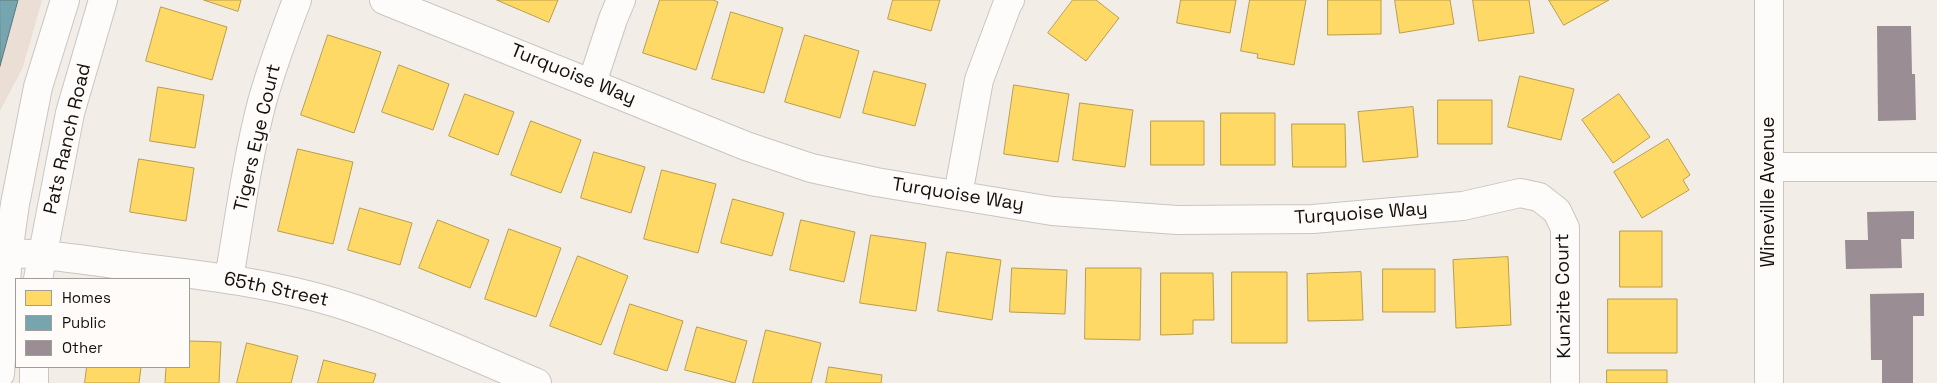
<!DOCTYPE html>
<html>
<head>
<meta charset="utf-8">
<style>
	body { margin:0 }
	#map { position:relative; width:1937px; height:383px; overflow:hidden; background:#f3ede7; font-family:"Space Grotesk",sans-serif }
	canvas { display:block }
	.legend { position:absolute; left:15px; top:278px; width:175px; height:90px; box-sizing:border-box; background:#fefbf9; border:1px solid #a09d9b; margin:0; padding:6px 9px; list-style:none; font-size:15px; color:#14100d }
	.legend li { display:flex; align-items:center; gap:10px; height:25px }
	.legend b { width:25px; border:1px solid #a09d9b }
</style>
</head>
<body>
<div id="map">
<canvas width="1937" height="383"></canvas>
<ul class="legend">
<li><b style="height:14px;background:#ffd966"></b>Homes</li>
<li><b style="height:14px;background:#76a5af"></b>Public</li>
<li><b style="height:14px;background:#9a8e94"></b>Other</li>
</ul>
</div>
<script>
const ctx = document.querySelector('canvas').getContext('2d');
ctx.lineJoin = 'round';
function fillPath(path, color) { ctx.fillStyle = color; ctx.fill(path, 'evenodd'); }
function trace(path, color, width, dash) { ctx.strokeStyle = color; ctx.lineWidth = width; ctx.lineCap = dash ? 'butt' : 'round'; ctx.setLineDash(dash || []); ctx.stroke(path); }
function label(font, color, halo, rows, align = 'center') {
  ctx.font = font + ' "Space Grotesk",sans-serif'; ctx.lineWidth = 5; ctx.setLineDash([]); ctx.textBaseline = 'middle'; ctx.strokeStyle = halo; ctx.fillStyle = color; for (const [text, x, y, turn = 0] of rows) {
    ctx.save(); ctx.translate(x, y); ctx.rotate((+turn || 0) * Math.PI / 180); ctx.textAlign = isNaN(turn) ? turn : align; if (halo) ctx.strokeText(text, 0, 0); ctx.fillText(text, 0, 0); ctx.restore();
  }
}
fillPath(new Path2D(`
	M 0,0 L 42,0 L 23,67 L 0,111 Z`), '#ebded5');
const homes = new Path2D(`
	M 204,0 L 241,0 L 238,11 Z
	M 497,0 L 558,0 L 549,22 Z
	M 660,0 L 713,0 L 718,2 L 696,70 L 643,53 Z
	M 893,0 L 940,0 L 931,31 L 888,19 Z
	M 1073,0 L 1096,0 L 1119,18 L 1086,61 L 1048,33 Z
	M 1181,0 L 1236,0 L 1230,33 L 1177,23 Z
	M 1250,0 L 1306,0 L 1294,65 L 1257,58 L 1258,54 L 1241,51 Z
	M 1328,0 L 1381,0 L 1381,34 L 1328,35 Z
	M 1395,0 L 1450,0 L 1454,24 L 1400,33 Z
	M 1473,0 L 1529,0 L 1534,33 L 1479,41 Z
	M 1549,0 L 1609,0 L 1564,25 Z
	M 161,7 L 227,27 L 212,80 L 146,61 Z
	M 731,12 L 783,28 L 764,93 L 712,79 Z
	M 328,35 L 381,52 L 354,133 L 301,115 Z
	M 805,35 L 859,51 L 840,118 L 785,102 Z
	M 399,65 L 449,84 L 433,130 L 382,112 Z
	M 874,71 L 926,84 L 915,126 L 863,113 Z
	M 1520,76 L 1574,89 L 1561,140 L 1508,127 Z
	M 1014,85 L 1069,94 L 1058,162 L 1004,154 Z
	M 158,87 L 204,95 L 195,148 L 150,141 Z
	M 465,94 L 514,112 L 498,155 L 449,136 Z
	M 1619,94 L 1650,137 L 1613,163 L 1582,120 Z
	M 1438,100 L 1492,100 L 1492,144 L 1438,144 Z
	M 1080,103 L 1133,110 L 1125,167 L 1073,160 Z
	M 1413,107 L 1418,157 L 1363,162 L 1358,112 Z
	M 1221,113 L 1275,113 L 1275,165 L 1221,165 Z
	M 531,121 L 581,140 L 561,193 L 511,175 Z
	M 1151,121 L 1204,121 L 1204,165 L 1151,165 Z
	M 1292,124 L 1345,124 L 1346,167 L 1293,167 Z
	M 1668,139 L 1690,175 L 1683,180 L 1689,190 L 1642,218 L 1614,172 Z
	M 298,149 L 353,162 L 333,244 L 278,231 Z
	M 594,152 L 645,167 L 631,213 L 581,198 Z
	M 139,159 L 194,168 L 186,221 L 130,212 Z
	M 662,170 L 716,184 L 698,253 L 644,239 Z
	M 733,199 L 784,213 L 772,256 L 721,243 Z
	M 360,208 L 412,223 L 400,265 L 348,250 Z
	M 438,220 L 489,240 L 470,288 L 419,268 Z
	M 801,220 L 855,232 L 844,282 L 790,270 Z
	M 509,229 L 561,248 L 536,317 L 485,299 Z
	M 1620,231 L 1662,231 L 1662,287 L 1620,287 Z
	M 871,235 L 926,243 L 916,311 L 860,303 Z
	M 947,252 L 1001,260 L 992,320 L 938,311 Z
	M 578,256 L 628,276 L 601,345 L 550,326 Z
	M 1508,257 L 1511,325 L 1456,328 L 1453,260 Z
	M 1012,268 L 1067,270 L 1065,314 L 1010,312 Z
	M 1086,268 L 1141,268 L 1140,340 L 1085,339 Z
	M 1383,269 L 1435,269 L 1435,312 L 1383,312 Z
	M 1232,272 L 1287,272 L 1287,343 L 1232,343 Z
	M 1361,272 L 1363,320 L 1308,321 L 1307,274 Z
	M 1161,273 L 1213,273 L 1214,320 L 1193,320 L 1193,334 L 1161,335 Z
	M 1608,299 L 1677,299 L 1677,353 L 1608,353 Z
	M 630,304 L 683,321 L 667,371 L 614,354 Z
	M 697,327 L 747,341 L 735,383 L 685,370 Z
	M 766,330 L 821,343 L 811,383 L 753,383 Z
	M 189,341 L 221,342 L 219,383 L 165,383 L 166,367 L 189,367 Z
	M 247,343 L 298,356 L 291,383 L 237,383 Z
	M 324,360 L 376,374 L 373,383 L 318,383 Z
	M 87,367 L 141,367 L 139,383 L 85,383 Z
	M 829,367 L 882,375 L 881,383 L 826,383 Z
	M 1607,370 L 1667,370 L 1667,383 L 1607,383 Z`);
fillPath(homes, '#ffd966');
trace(homes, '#b89d4b', 1);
const public = new Path2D(`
	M 0,0 L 18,0 L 0,66 Z`);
fillPath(public, '#76a5af');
trace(public, '#59787e', 1);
fillPath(new Path2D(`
	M 1877,26 L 1911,26 L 1912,74 L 1915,74 L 1916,120 L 1878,121 Z
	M 1914,211 L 1914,239 L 1901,239 L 1902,268 L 1846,269 L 1845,240 L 1868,240 L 1867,212 Z
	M 1924,293 L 1924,316 L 1913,316 L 1913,383 L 1882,383 L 1882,360 L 1871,360 L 1870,294 Z`), '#9a8e94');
const minor = new Path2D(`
	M 384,0 L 746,146 L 811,168 L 876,182 L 1052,211 L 1177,220 L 1313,219 L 1463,206 L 1520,193 L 1539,197 L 1557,211 L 1565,228 L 1565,383
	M 592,83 L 613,19 L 621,0
	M 1770,167 L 1937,167
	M 958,195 L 979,80 L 1007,5 L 1010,0
	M 0,253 C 45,253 91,261 136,267 C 210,276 287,285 358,310 C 419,331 478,358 537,383
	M 38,279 L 70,113 L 103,0
	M 229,279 C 239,220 247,160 262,102 C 272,67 284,34 297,0
	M 0,374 L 8,253 L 15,204 L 38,87 L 65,0
	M 34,383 L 34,367
	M 1769,383 L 1769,0`);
trace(minor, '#c9c5c0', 30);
trace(minor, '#fdfcfb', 28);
label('19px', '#14100d', '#fefbf9', [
	["Turquoise Way",573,75,22],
	["Tigers Eye Court",258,138,-77],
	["Pats Ranch Road",68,139,-77],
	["Wineville Avenue",1769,192,-90],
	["Turquoise Way",958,195,9],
	["Turquoise Way",1361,214,-4],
	["65th Street",276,290,12],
	["Kunzite Court",1564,296,-91]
]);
</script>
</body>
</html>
